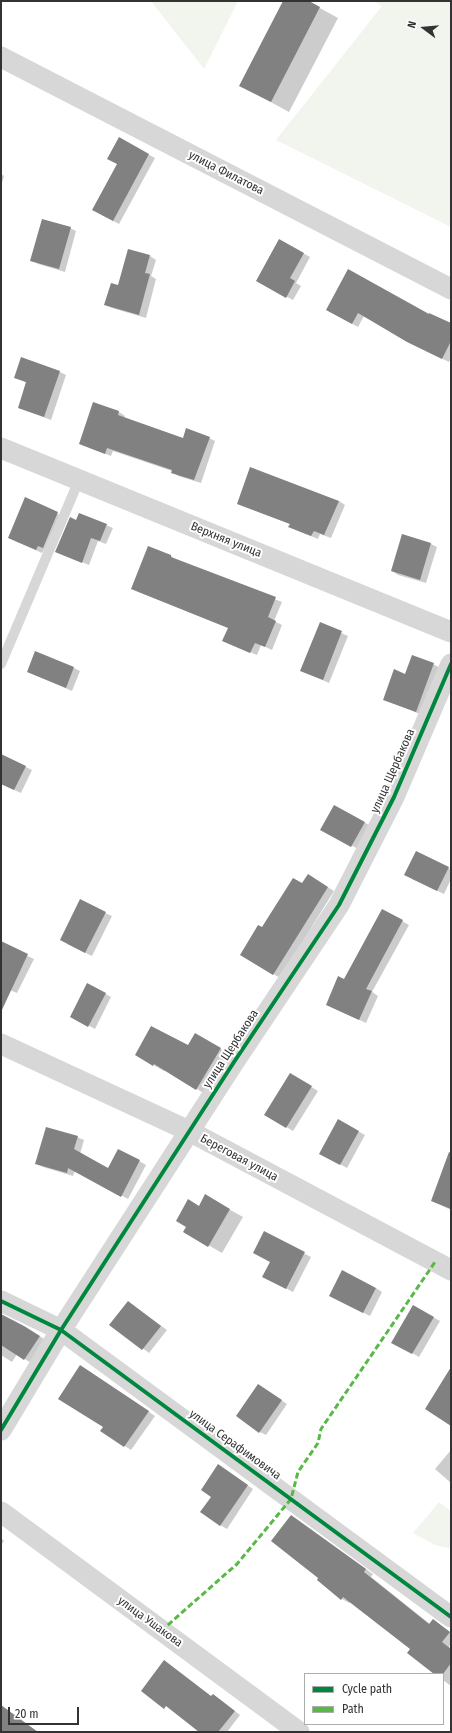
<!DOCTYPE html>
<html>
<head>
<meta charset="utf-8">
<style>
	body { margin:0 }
	#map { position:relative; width:452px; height:1733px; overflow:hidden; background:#fff; font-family:"Fira Sans Condensed",sans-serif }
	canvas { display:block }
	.frame { position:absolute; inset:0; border:2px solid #333; pointer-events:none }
	.legend { position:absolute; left:304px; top:1673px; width:140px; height:52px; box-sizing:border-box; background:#fff; border:1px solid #adadad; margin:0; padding:5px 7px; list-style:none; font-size:12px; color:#333 }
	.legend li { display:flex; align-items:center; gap:8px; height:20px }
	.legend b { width:20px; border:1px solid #adadad }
	.north { position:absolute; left:404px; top:8px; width:40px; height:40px; -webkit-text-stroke:3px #fff; paint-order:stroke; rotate:286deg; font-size:11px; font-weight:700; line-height:16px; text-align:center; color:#333 }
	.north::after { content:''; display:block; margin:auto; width:14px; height:18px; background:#333; clip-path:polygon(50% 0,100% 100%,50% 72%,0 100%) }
	.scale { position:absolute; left:8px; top:1707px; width:71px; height:18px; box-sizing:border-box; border:2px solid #333; border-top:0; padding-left:5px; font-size:12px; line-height:14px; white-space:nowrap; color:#333; -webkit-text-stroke:3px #fff; paint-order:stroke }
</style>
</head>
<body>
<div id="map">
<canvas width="452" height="1733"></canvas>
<div class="frame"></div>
<ul class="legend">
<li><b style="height:5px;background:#00873e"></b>Cycle path</li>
<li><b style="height:5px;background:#58b947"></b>Path</li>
</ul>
<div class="north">N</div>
<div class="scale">20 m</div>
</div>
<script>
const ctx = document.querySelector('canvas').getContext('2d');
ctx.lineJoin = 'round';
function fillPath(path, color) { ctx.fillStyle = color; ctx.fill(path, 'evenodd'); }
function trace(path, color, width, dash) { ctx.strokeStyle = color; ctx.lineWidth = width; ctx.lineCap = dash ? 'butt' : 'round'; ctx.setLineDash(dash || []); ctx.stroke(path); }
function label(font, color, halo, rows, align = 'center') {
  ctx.font = font + ' "Fira Sans Condensed",sans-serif'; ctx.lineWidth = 4; ctx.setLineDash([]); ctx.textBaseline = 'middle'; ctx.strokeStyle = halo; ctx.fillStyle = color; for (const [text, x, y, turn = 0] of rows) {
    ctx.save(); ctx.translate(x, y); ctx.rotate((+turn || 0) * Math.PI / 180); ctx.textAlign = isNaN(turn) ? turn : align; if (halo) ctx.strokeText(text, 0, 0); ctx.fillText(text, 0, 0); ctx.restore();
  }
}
fillPath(new Path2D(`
	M 151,1 L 238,1 L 204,69 Z
	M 373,1 L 451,1 L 451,227 L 276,140 L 382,6 Z
	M 439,1502 L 451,1511 L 451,1549 L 435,1545 L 413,1533 Z`), '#f1f5ed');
fillPath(new Path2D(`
	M 284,1 L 307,1 L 338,18 L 289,112 L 241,86 Z
	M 120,139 L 155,158 L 119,224 L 93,210 L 118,164 Z
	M 1,174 L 4,176 L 1,186 Z
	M 70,228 L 76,231 L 65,272 L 38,264 L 32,260 Z
	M 279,240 L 310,257 L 296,283 L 301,286 L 293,300 L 257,281 Z
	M 150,256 L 156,260 L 151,276 L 156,279 L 146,318 L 112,308 L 106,305 L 118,286 Z
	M 327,310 L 429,316 L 451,325 L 451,357 L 449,362 L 414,345 L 364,316 L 358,327 Z
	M 60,372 L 66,375 L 51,420 L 19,408 L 27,383 L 15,377 Z
	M 94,404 L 119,412 L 125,416 L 124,419 L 183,439 L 209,438 L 215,441 L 201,483 L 178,476 L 172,471 L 113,451 L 111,456 L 80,444 Z
	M 26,499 L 64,517 L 50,551 L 45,548 L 42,553 L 15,541 Z
	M 339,501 L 345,505 L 331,538 L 320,534 L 318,539 L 296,530 L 290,524 L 238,504 Z
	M 77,521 L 106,525 L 113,528 L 106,544 L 98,541 L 89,565 L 57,552 Z
	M 403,535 L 431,544 L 437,547 L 426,583 L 398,575 L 392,571 Z
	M 171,556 L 177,561 L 282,602 L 274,621 L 282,625 L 272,650 L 261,645 L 257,655 L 230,644 L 229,628 L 139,592 Z
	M 321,624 L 348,636 L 329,683 L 302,671 Z
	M 433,664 L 440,668 L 422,715 L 384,699 L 406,675 Z
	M 74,668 L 80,671 L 72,691 L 28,672 Z
	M 1,755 L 32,770 L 21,793 L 1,784 Z
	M 334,806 L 371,826 L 358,849 L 322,829 Z
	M 448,868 L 451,869 L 451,879 L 444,894 L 412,879 Z
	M 308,875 L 334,891 L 280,978 L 241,955 L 262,928 L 303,884 Z
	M 383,910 L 409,925 L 372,992 L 378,996 L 366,1023 L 327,1005 L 345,980 Z
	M 105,913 L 112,916 L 92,956 L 67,944 Z
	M 1,944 L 34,959 L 17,993 L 1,986 Z
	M 88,984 L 111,997 L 95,1029 L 71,1016 Z
	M 195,1034 L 231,1055 L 207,1095 L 165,1070 L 164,1071 L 136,1055 L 188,1047 Z
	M 290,1074 L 318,1091 L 293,1131 L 266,1114 Z
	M 338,1120 L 365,1135 L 347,1168 L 320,1153 Z
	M 77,1137 L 84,1140 L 80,1154 L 109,1169 L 139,1161 L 146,1165 L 128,1199 L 75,1171 L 73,1176 L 43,1167 L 37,1164 Z
	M 451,1167 L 451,1210 L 432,1201 Z
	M 205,1196 L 243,1217 L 222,1253 L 184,1231 Z
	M 264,1233 L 311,1257 L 293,1292 L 270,1280 L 271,1262 Z
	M 376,1288 L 382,1292 L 370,1316 L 336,1299 Z
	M 128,1302 L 167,1330 L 149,1353 L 111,1325 Z
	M 413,1306 L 440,1321 L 419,1357 L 393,1342 Z
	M 1,1326 L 31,1331 L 46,1340 L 31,1363 L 17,1354 L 12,1362 L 1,1355 Z
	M 87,1370 L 155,1416 L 131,1450 L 102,1431 L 104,1427 Z
	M 265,1389 L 287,1404 L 266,1435 L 260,1432 Z
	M 451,1450 L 451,1483 L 435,1469 Z
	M 224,1469 L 253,1489 L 227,1529 L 220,1525 L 212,1496 Z
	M 292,1516 L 373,1574 L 371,1577 L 430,1624 L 433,1620 L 451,1633 L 451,1644 L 449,1647 L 451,1649 L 451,1686 L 443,1680 L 443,1674 L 436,1674 L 411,1649 L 351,1602 L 349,1603 L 342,1599 L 318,1580 L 320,1578 Z
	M 1,1538 L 4,1541 L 1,1545 Z
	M 212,1697 L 219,1699 L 240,1715 L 227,1732 L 201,1732 Z`), '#0003');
fillPath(new Path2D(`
	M 283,1 L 309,1 L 320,7 L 271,102 L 239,86 Z
	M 119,137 L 149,154 L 113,221 L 92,210 L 117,164 L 107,159 Z
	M 42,219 L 71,227 L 59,269 L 30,261 Z
	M 279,239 L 304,253 L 290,278 L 295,281 L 286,298 L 256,281 Z
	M 128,249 L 150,255 L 145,273 L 150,274 L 139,315 L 104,305 L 111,283 L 118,285 Z
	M 348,269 L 429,314 L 429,313 L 451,323 L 451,341 L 442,359 L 407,342 L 358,313 L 352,324 L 326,310 Z
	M 21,357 L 60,371 L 44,417 L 18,408 L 26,382 L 14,378 Z
	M 93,402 L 119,411 L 118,415 L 183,438 L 186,428 L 210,437 L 194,480 L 171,473 L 172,470 L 107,448 L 105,454 L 79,444 Z
	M 250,467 L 339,501 L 324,535 L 314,531 L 311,536 L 288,527 L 290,524 L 237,504 Z
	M 25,497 L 58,512 L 43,548 L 38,546 L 36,550 L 8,538 Z
	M 79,513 L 107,524 L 100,541 L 91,538 L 82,563 L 55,552 L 70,517 L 76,520 Z
	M 402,534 L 431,543 L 420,580 L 391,571 Z
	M 148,546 L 171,555 L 171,557 L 276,597 L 268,617 L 276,621 L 265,647 L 255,643 L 250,653 L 222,641 L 228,628 L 131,589 Z
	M 320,622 L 342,631 L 323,680 L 300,671 Z
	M 35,651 L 74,667 L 66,688 L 27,672 Z
	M 412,655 L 434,663 L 416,712 L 383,700 L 394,669 L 405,674 Z
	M 1,754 L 26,766 L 14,790 L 1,784 Z
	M 334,805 L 365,822 L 351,847 L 320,830 Z
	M 416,851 L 449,867 L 437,891 L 404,875 Z
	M 308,874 L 328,887 L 273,975 L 240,955 L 258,925 L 262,927 L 293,878 L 302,883 Z
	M 80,899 L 106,912 L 85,953 L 60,940 Z
	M 382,909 L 403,920 L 366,989 L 372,991 L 359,1020 L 326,1005 L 338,976 L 344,979 Z
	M 1,941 L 28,954 L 1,1012 Z
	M 87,983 L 106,993 L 88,1027 L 70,1017 Z
	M 151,1026 L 188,1045 L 195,1033 L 221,1048 L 196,1090 L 154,1064 L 153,1066 L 135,1055 Z
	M 290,1073 L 312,1086 L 286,1128 L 264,1115 Z
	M 338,1119 L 359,1131 L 340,1165 L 319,1154 Z
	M 46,1127 L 78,1136 L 74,1149 L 108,1168 L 118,1149 L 140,1160 L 121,1197 L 68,1168 L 67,1173 L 35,1164 Z
	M 449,1152 L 451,1153 L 451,1209 L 431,1201 Z
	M 205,1194 L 230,1209 L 208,1247 L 183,1232 L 186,1227 L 176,1221 L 188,1199 L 199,1206 Z
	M 264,1231 L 305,1252 L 286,1289 L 262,1277 L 270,1262 L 253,1253 Z
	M 342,1270 L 376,1288 L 363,1313 L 329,1296 Z
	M 128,1301 L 161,1326 L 142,1350 L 109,1325 Z
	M 413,1305 L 434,1317 L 412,1354 L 391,1343 Z
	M 1,1314 L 24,1326 L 40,1336 L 24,1360 L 1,1345 Z
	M 80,1365 L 149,1411 L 124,1447 L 100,1431 L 103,1427 L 58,1399 Z
	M 451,1367 L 451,1426 L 425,1409 Z
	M 258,1384 L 282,1400 L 259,1433 L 236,1416 Z
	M 218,1464 L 248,1485 L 220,1526 L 200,1512 L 211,1497 L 201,1490 Z
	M 291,1515 L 366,1569 L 364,1572 L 429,1624 L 433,1619 L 450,1632 L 442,1642 L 451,1649 L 451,1663 L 443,1674 L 434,1674 L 407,1653 L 410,1649 L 343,1597 L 341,1600 L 317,1580 L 318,1578 L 271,1541 Z
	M 164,1660 L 211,1696 L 213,1694 L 235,1711 L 218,1732 L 199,1732 L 166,1706 L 164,1709 L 141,1691 Z
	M 1,1705 L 38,1732 L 1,1732 Z`), '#818181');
trace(new Path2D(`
	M 1,664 L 79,480`), '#d7d7d7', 10);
trace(new Path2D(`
	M 1,57 L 451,289
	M 1,448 L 451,632
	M 1,1044 L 189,1131 L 451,1270
	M 1,1301 L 61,1330 L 451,1617
	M 1,1430 L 61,1330 L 234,1062 L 339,905 L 394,797 L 451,664
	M 1,1512 L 299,1732`), '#d7d7d7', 21);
trace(new Path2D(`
	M 161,1631 L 237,1564 L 291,1499 L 298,1472 L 318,1443 L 321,1429 L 435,1262`), '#58b947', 3, [6, 3]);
trace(new Path2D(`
	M 1,1301 L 61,1330 L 451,1617
	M 1,1430 L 61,1330 L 234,1062 L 339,905 L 394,797 L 451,664`), '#00873e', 4);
label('12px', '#333', '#fff', [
	["улица Филатова",226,173,27],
	["Верхняя улица",226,540,22],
	["улица Щербакова",393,771,-66],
	["улица Щербакова",231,1049,-57],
	["Береговая улица",239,1158,28],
	["улица Серафимовича",235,1445,36],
	["улица Ушакова",150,1622,36]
]);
</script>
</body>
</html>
